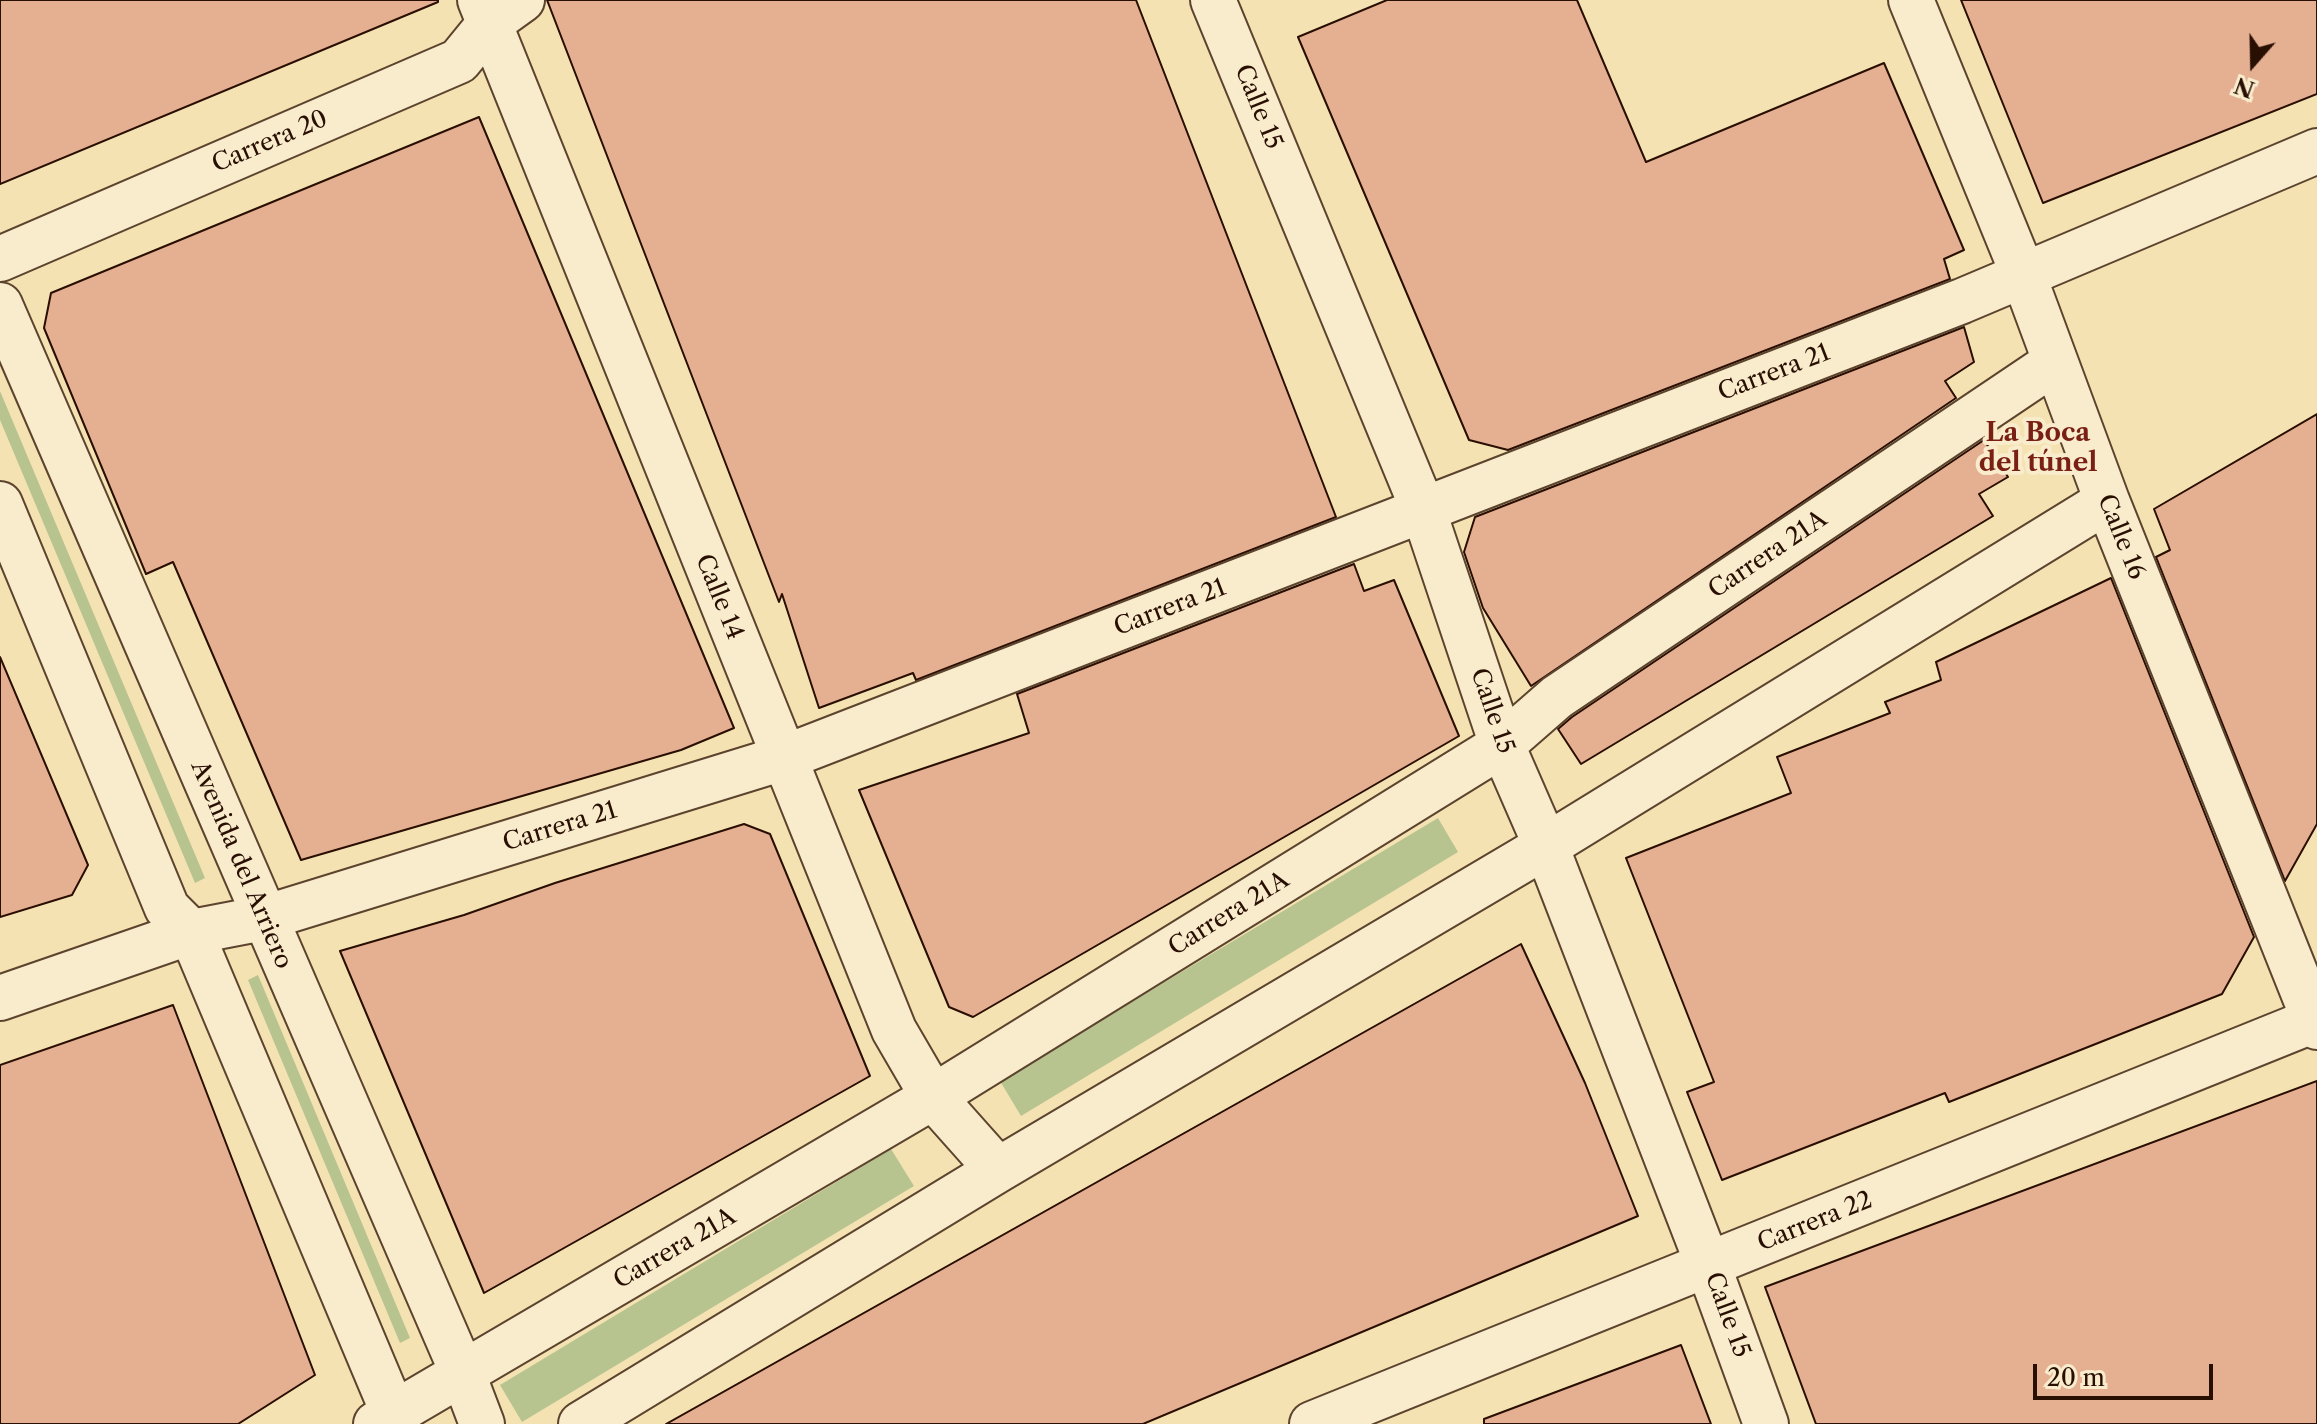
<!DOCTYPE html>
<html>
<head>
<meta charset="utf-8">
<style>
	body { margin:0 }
	#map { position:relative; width:2317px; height:1424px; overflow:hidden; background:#f5e2b2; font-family:"Libre Caslon Text",serif }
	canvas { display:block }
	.north { position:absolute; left:2213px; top:24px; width:80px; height:80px; -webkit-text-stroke:6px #f8eccd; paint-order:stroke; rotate:200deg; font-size:22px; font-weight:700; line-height:32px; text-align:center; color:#290e02 }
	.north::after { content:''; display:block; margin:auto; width:28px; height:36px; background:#290e02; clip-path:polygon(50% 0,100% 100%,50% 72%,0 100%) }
	.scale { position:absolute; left:2033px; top:1364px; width:180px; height:36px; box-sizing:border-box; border:4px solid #290e02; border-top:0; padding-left:10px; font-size:24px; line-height:28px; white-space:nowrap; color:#290e02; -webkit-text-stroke:6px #f8eccd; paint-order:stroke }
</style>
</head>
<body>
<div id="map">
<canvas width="2317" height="1424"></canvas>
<div class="north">N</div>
<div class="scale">20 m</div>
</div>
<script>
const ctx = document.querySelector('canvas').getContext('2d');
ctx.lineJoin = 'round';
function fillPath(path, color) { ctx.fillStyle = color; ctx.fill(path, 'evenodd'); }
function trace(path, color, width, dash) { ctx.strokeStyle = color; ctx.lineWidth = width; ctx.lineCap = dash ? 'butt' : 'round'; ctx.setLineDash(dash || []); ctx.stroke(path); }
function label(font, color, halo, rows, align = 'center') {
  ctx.font = font + ' "Libre Caslon Text",serif'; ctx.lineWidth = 8; ctx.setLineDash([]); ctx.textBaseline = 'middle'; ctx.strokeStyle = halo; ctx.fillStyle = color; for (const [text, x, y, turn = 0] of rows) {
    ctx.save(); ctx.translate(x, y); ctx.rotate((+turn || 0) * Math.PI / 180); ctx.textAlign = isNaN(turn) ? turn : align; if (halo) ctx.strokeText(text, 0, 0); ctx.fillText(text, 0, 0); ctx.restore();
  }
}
fillPath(new Path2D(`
	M 0,391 L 205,878 L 195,883 L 0,420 Z
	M 1438,818 L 1458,852 L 1021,1116 L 1000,1081 Z
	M 258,975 L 410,1338 L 400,1343 L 248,980 Z
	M 891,1149 L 914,1186 L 522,1422 L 500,1385 Z`), '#b7c490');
const building = new Path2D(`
	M 0,0 L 438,0 L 438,2 L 0,184 Z
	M 547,0 L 1136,0 L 1336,517 L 916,680 L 913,673 L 819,708 L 782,594 L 779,602 Z
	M 1387,0 L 1577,0 L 1646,162 L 1884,63 L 1964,250 L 1944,259 L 1950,279 L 1508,450 L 1469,440 L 1298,37 Z
	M 1961,0 L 2317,0 L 2317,94 L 2043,203 Z
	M 479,117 L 734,728 L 681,750 L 301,860 L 173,562 L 146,574 L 44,328 L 51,293 Z
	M 1964,327 L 1974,362 L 1945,381 L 1956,398 L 1531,686 L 1483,608 L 1464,552 L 1475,517 Z
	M 2317,414 L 2317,824 L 2285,881 L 2156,557 L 2170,550 L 2154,509 Z
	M 1984,440 L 2008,477 L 1979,494 L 1993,516 L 1581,764 L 1558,729 L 1572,717 Z
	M 1354,564 L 1364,591 L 1394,580 L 1459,736 L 973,1017 L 949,1007 L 859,790 L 1029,733 L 1017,694 Z
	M 2111,578 L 2254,937 L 2222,994 L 1949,1102 L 1945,1093 L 1722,1180 L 1687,1092 L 1714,1082 L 1626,858 L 1791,793 L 1777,757 L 1890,713 L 1885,702 L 1941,680 L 1936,662 Z
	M 0,657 L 88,865 L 72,895 L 0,917 Z
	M 744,824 L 770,834 L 870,1076 L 484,1293 L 340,951 L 464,915 L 555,883 Z
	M 1521,944 L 1585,1083 L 1638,1216 L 1143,1424 L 666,1424 Z
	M 173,1005 L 315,1375 L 238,1424 L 0,1424 L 0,1065 Z
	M 2317,1081 L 2317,1424 L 1816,1424 L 1765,1287 Z
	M 1681,1345 L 1711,1424 L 1484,1424 L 1484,1419 Z`);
fillPath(building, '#e5af92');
trace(building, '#290e02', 2);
const minor = new Path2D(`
	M 480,0 L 894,1030 L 933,1097 L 998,1170
	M 1213,0 L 1423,509 L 1502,745 L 1546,846 L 1708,1265 L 1766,1424
	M 1911,0 L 2023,274 L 2107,501 L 2317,1027
	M 0,259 L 459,61 L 490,23 L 522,0
	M 0,305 L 463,1374 L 482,1424
	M 0,504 L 167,908 L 191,932 L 398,1424
	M 0,998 L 191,932 L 264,918 L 783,758 L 1962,301 L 2317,151
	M 376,1424 L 933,1097 L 1502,745 L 1557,697 L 2055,362
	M 581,1424 L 998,1170 L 1546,846 L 2107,501
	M 1312,1424 L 2317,1019`);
trace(minor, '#5c432e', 48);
trace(minor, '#f8eccd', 44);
label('24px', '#290e02', '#f8eccd', [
	["Calle 15",1258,107,68],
	["Carrera 20",270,142,-23],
	["Carrera 21",1774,373,-21],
	["Calle 16",2121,537,68],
	["Carrera 21A",1768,555,-34],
	["Calle 14",719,597,68],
	["Carrera 21",1170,608,-21],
	["Calle 15",1492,711,71],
	["Carrera 21",560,827,-17],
	["Avenida del Arriero",241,865,67],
	["Carrera 21A",1229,914,-32],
	["Carrera 22",1815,1222,-22],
	["Carrera 21A",675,1249,-30],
	["Calle 15",1727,1315,70]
]);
label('bold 26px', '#7a1f14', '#f8eccd', [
	["La Boca",2038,433],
	["del túnel",2038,463]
]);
</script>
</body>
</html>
